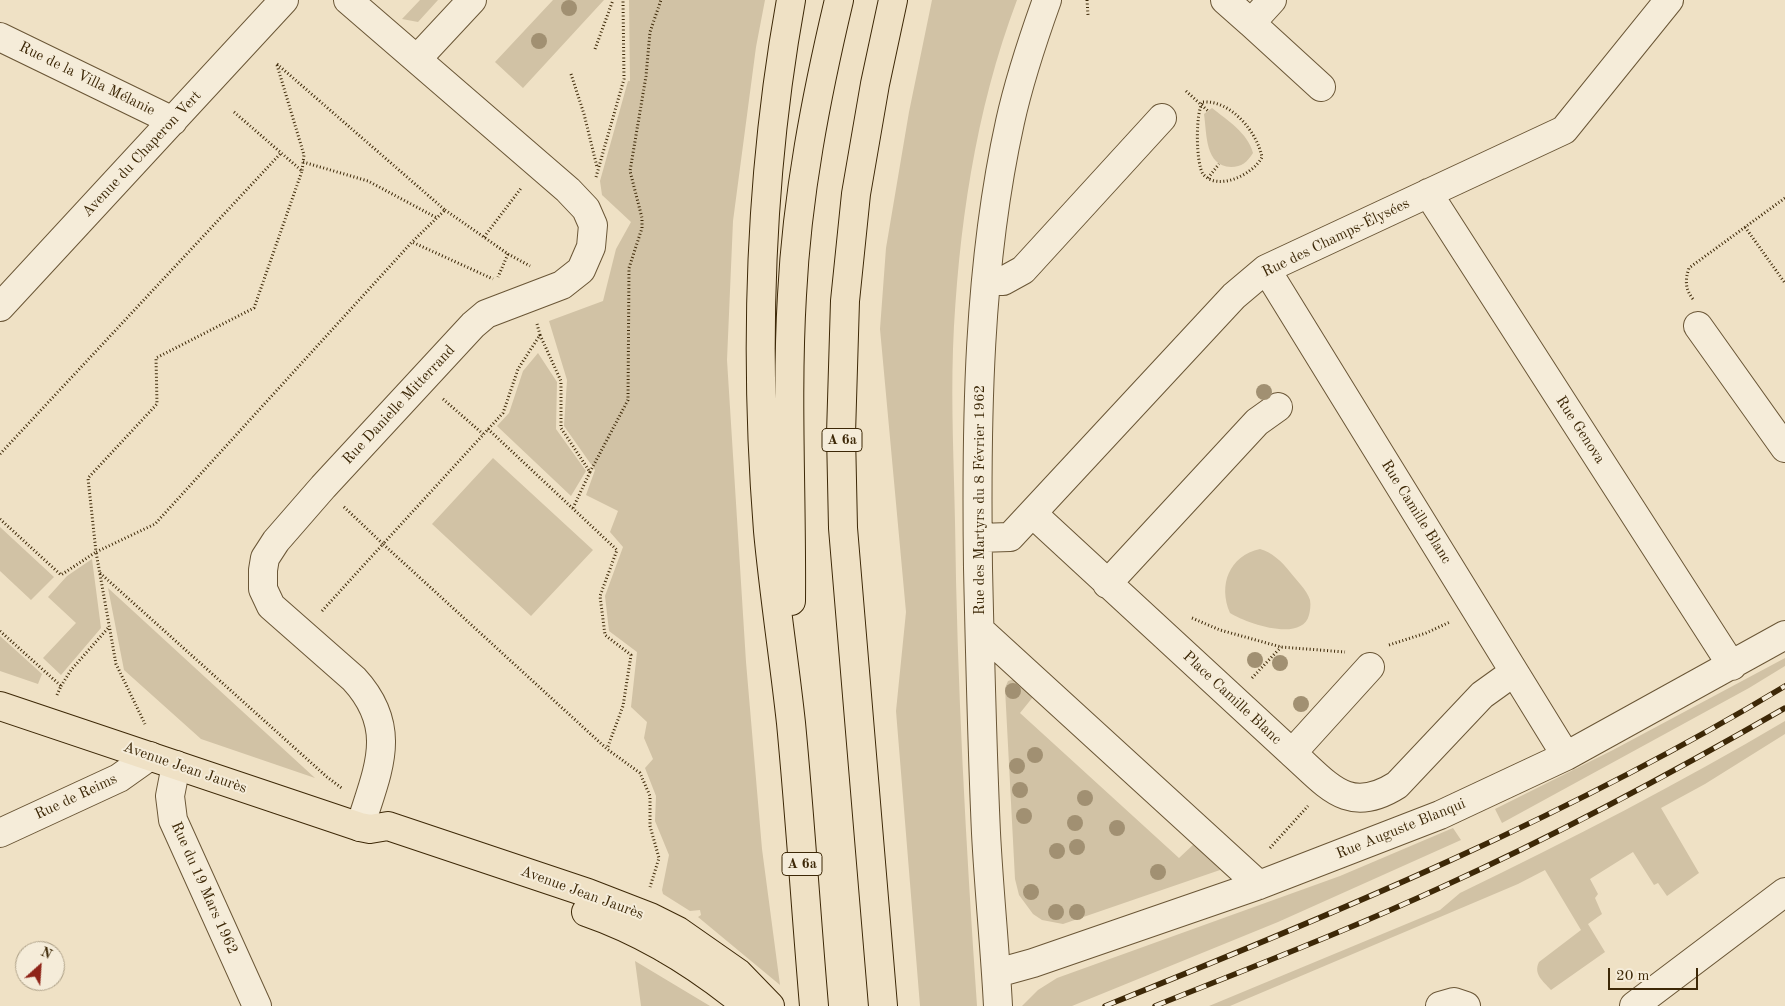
<!DOCTYPE html>
<html>
<head>
<meta charset="utf-8">
<style>
	body { margin:0 }
	#map { position:relative; width:1785px; height:1006px; overflow:hidden; background:#efe1c5; font-family:"Old Standard TT",serif }
	canvas { display:block }
	.north { position:absolute; left:15px; top:941px; width:50px; height:50px; box-sizing:border-box; background:#f5ecd9; border:1px solid #ab9e85; border-radius:50%; rotate:26deg; font-size:14px; font-weight:700; line-height:20px; text-align:center; color:#3d2807 }
	.north::after { content:''; display:block; margin:auto; width:18px; height:22px; background:#8f2418; clip-path:polygon(50% 0,100% 100%,50% 72%,0 100%) }
	.scale { position:absolute; left:1608px; top:968px; width:90px; height:22px; box-sizing:border-box; border:2px solid #3d2807; border-top:0; padding-left:6px; font-size:15px; line-height:18px; white-space:nowrap; color:#3d2807; -webkit-text-stroke:4px #f5ecd9; paint-order:stroke }
</style>
</head>
<body>
<div id="map">
<canvas width="1785" height="1006"></canvas>
<div class="north">N</div>
<div class="scale">20 m</div>
</div>
<script>
const ctx = document.querySelector('canvas').getContext('2d');
ctx.lineJoin = 'round';
function fillPath(path, color) { ctx.fillStyle = color; ctx.fill(path, 'evenodd'); }
function trace(path, color, width, dash) { ctx.strokeStyle = color; ctx.lineWidth = width; ctx.lineCap = dash ? 'butt' : 'round'; ctx.setLineDash(dash || []); ctx.stroke(path); }
function label(font, color, halo, rows, align = 'center') {
  ctx.font = font + ' "Old Standard TT",serif'; ctx.lineWidth = 4; ctx.setLineDash([]); ctx.textBaseline = 'middle'; ctx.strokeStyle = halo; ctx.fillStyle = color; for (const [text, x, y, turn = 0] of rows) {
    ctx.save(); ctx.translate(x, y); ctx.rotate((+turn || 0) * Math.PI / 180); ctx.textAlign = isNaN(turn) ? turn : align; if (halo) ctx.strokeText(text, 0, 0); ctx.fillText(text, 0, 0); ctx.restore();
  }
}
fillPath(new Path2D(`
	M 420,0 L 438,0 L 418,22 L 402,19 Z
	M 553,0 L 604,0 L 523,88 L 495,62 Z
	M 629,0 L 765,0 L 756,47 L 733,221 L 727,360 L 746,662 L 762,849 L 780,985 L 698,917 L 701,915 L 700,910 L 690,911 L 663,894 L 662,890 L 669,855 L 655,821 L 656,796 L 645,768 L 653,759 L 644,738 L 647,722 L 631,707 L 637,652 L 609,631 L 605,596 L 623,547 L 610,532 L 618,511 L 586,495 L 595,470 L 564,426 L 567,380 L 549,321 L 603,301 L 616,249 L 631,222 L 602,195 L 600,181 L 628,81 L 630,81 Z
	M 932,0 L 1017,0 C 975,111 958,231 953,349 C 951,407 954,465 955,522 C 957,684 966,845 977,1006 L 920,1006 L 896,711 L 906,612 L 880,329 L 886,248 L 909,112 Z
	M 1212,108 C 1227,120 1248,133 1253,153 C 1247,162 1242,167 1231,167 C 1205,166 1207,135 1204,114 Z
	M 538,353 L 557,382 L 556,429 L 586,471 L 571,496 L 497,426 L 509,413 L 523,371 Z
	M 493,458 L 593,550 L 531,616 L 432,524 Z
	M 0,527 L 54,577 L 31,600 L 0,571 Z
	M 1260,549 C 1272,552 1282,562 1290,572 C 1296,580 1307,590 1310,600 C 1311,605 1310,611 1309,615 C 1302,643 1246,623 1230,613 C 1218,585 1229,556 1260,549 Z
	M 92,559 L 101,628 L 61,675 L 43,658 L 76,623 L 48,597 L 67,576 Z
	M 108,588 L 315,778 L 201,739 L 124,670 Z
	M 0,636 L 42,674 L 38,684 L 0,671 Z
	M 1785,658 L 1785,666 L 1749,688 L 1502,823 L 1495,809 L 1613,750 Z
	M 1014,679 L 1037,692 L 1020,713 L 1179,858 L 1195,843 L 1219,867 L 1220,870 L 1063,924 L 1042,920 L 1033,914 L 1019,895 L 1015,879 L 1005,688 L 1008,681 Z
	M 1785,721 L 1785,734 L 1705,784 L 1661,808 L 1699,873 L 1667,896 L 1658,883 L 1654,885 L 1633,852 L 1590,879 L 1598,894 L 1595,898 L 1602,914 L 1588,924 L 1605,952 L 1551,990 C 1543,981 1533,974 1539,962 L 1581,930 L 1545,870 L 1518,884 L 1230,1006 L 1209,1006 L 1440,910 L 1460,893 C 1571,839 1679,784 1785,721 Z
	M 1453,828 L 1461,840 L 1278,922 L 1072,1006 L 1022,1006 L 1038,990 L 1057,978 L 1340,876 Z
	M 635,961 L 710,1006 L 641,1006 Z`), '#d1c2a5');
const minor = new Path2D(`
	M 348,0 L 568,190 L 586,209 L 593,225 L 591,247 L 581,270 L 562,285 L 486,314 L 473,325 L 323,487 L 276,541 L 265,558 L 263,570 L 263,589 L 271,606 L 354,679 C 400,729 377,771 360,827
	M 1225,0 L 1251,23 L 1272,0
	M 1251,23 L 1321,87
	M 0,37 L 173,121
	M 417,59 L 472,0
	M 1428,193 L 1732,666
	M 1266,269 L 1566,756
	M 986,280 L 1003,281 L 1023,270 L 1162,118
	M 0,307 L 284,0
	M 1698,326 L 1785,448
	M 1033,514 L 1292,753 L 1370,667
	M 978,538 L 1010,537 L 1234,296 L 1266,269 L 1564,130 L 1669,0
	M 1107,584 L 1257,422 L 1278,407
	M 980,630 L 1259,885
	M 1292,753 C 1328,785 1348,816 1397,785 L 1482,695 L 1514,672
	M 176,765 L 170,796 L 173,820 L 257,1006
	M 0,833 L 119,778 L 150,756
	M 997,973 L 1033,963 L 1259,885 L 1440,815 L 1566,756 L 1785,635
	M 998,1006 C 995,948 989,891 986,833 C 982,745 980,657 978,568 C 976,420 978,267 1010,122 C 1019,81 1033,39 1047,0
	M 1440,1006 L 1454,1002 L 1466,1006
	M 1634,1006 L 1785,892`);
const major = new Path2D(`
	M 0,706 L 360,827 L 370,829 L 388,826 L 588,893 L 650,917 L 678,931 L 738,973 L 770,1006
	M 586,912 C 644,932 700,967 747,1006`);
const highway = new Path2D(`
	M 791,0 C 759,176 754,353 768,531 C 774,595 784,659 791,723 C 800,817 806,912 814,1006
	M 791,601 C 792,499 786,397 792,295 C 797,195 816,97 839,0
	M 883,1006 L 843,528 L 841,434 L 845,301 L 856,194 L 875,84 L 893,0`);
trace(minor, '#6a5636', 30);
trace(major, '#3d2807', 30);
trace(highway, '#3d2807', 30);
trace(new Path2D(`
	M 1087,0 L 1088,15
	M 595,49 L 613,0
	M 277,64 L 445,210 L 412,242
	M 277,65 L 304,155 L 302,171
	M 571,74 L 584,114 L 597,167
	M 1186,91 L 1208,111
	M 1203,102 C 1231,100 1257,132 1262,157 C 1254,174 1218,192 1203,174 C 1196,164 1195,112 1203,102 Z
	M 234,112 L 302,171 L 254,308 L 156,358 L 157,404 L 88,478 L 96,552 L 155,524 L 412,242 L 493,279
	M 303,162 L 368,181 L 437,218
	M 596,177 L 624,79 L 623,0
	M 1208,178 L 1219,164
	M 445,210 L 508,254 L 498,277
	M 1745,227 L 1785,283
	M 484,237 L 522,187
	M 508,254 L 530,266
	M 1693,299 C 1685,289 1685,280 1689,268 L 1785,198
	M 537,324 L 540,335 L 518,369 L 503,413 L 383,544 L 607,749 L 640,773 L 650,796 L 650,826 L 659,858 L 650,887
	M 540,335 L 561,381 L 561,428 L 590,472 L 573,508
	M 443,399 L 483,434
	M 488,429 L 617,550 L 600,596 L 605,635 L 631,655 L 623,706 L 607,749
	M 0,454 L 281,153
	M 590,472 L 628,400 L 629,268 L 642,228 L 642,218 L 630,171 L 646,76 L 650,32 L 661,0
	M 0,519 L 61,575 L 96,552 L 116,664 L 145,724
	M 100,573 L 327,777 L 343,789
	M 322,611 L 383,544 L 343,506
	M 1192,618 L 1220,630 L 1281,647 L 1345,652
	M 0,631 L 61,686 L 57,695
	M 1389,645 L 1426,633 L 1450,622
	M 1252,678 L 1281,647
	M 61,686 L 71,670 L 109,627
	M 1270,848 L 1308,806`), '#3d2807', 3, [1, 2.5]);
trace(minor, '#f5ecd9', 28);
trace(major, '#efe1c5', 28);
trace(highway, '#efe1c5', 28);
const rail = new Path2D(`
	M 1105,1006 C 1337,913 1570,816 1785,686
	M 1155,1006 C 1252,967 1349,930 1444,886 C 1561,833 1674,772 1785,708`);
trace(rail, '#3d2807', 5.5);
trace(rail, '#f5ecd9', 4, [11]);
ctx.fillStyle = '#a19072';
for (const [x, y] of [
	[569,8],
	[539,41],
	[1264,392],
	[1255,660],
	[1280,663],
	[1013,691],
	[1301,704],
	[1035,755],
	[1017,766],
	[1020,790],
	[1085,798],
	[1024,816],
	[1075,823],
	[1117,828],
	[1077,847],
	[1057,851],
	[1158,872],
	[1031,892],
	[1056,912],
	[1077,912]
]) { ctx.beginPath(); ctx.arc(x, y, 8, 0, 2 * Math.PI); ctx.fill(); }
for (const [x, y, w] of [
	[842,440,40],
	[802,864,40]
]) { const box = new Path2D(); box.roundRect(x - w / 2, y - 11.5, w, 23, 4); ctx.fillStyle = '#f5ecd9'; ctx.fill(box); trace(box, '#3d2807', 1); }
label('bold 14px', '#3d2807', null, [
	["A 6a",842,440],
	["A 6a",802,864]
]);
label('15px', '#3d2807', '#f5ecd9', [
	["Rue de la Villa Mélanie",87,79,26],
	["Avenue du Chaperon Vert",142,154,-47],
	["Rue des Champs-Élysées",1336,238,-26],
	["Rue Danielle Mitterrand",399,405,-47],
	["Rue Genova",1580,430,57],
	["Rue des Martyrs du 8 Février 1962",980,500,-90],
	["Rue Camille Blanc",1416,512,58],
	["Place Camille Blanc",1232,698,43],
	["Avenue Jean Jaurès",185,768,19],
	["Rue de Reims",76,797,-25],
	["Rue Auguste Blanqui",1401,829,-22],
	["Rue du 19 Mars 1962",204,888,66],
	["Avenue Jean Jaurès",582,893,20]
]);
</script>
</body>
</html>
